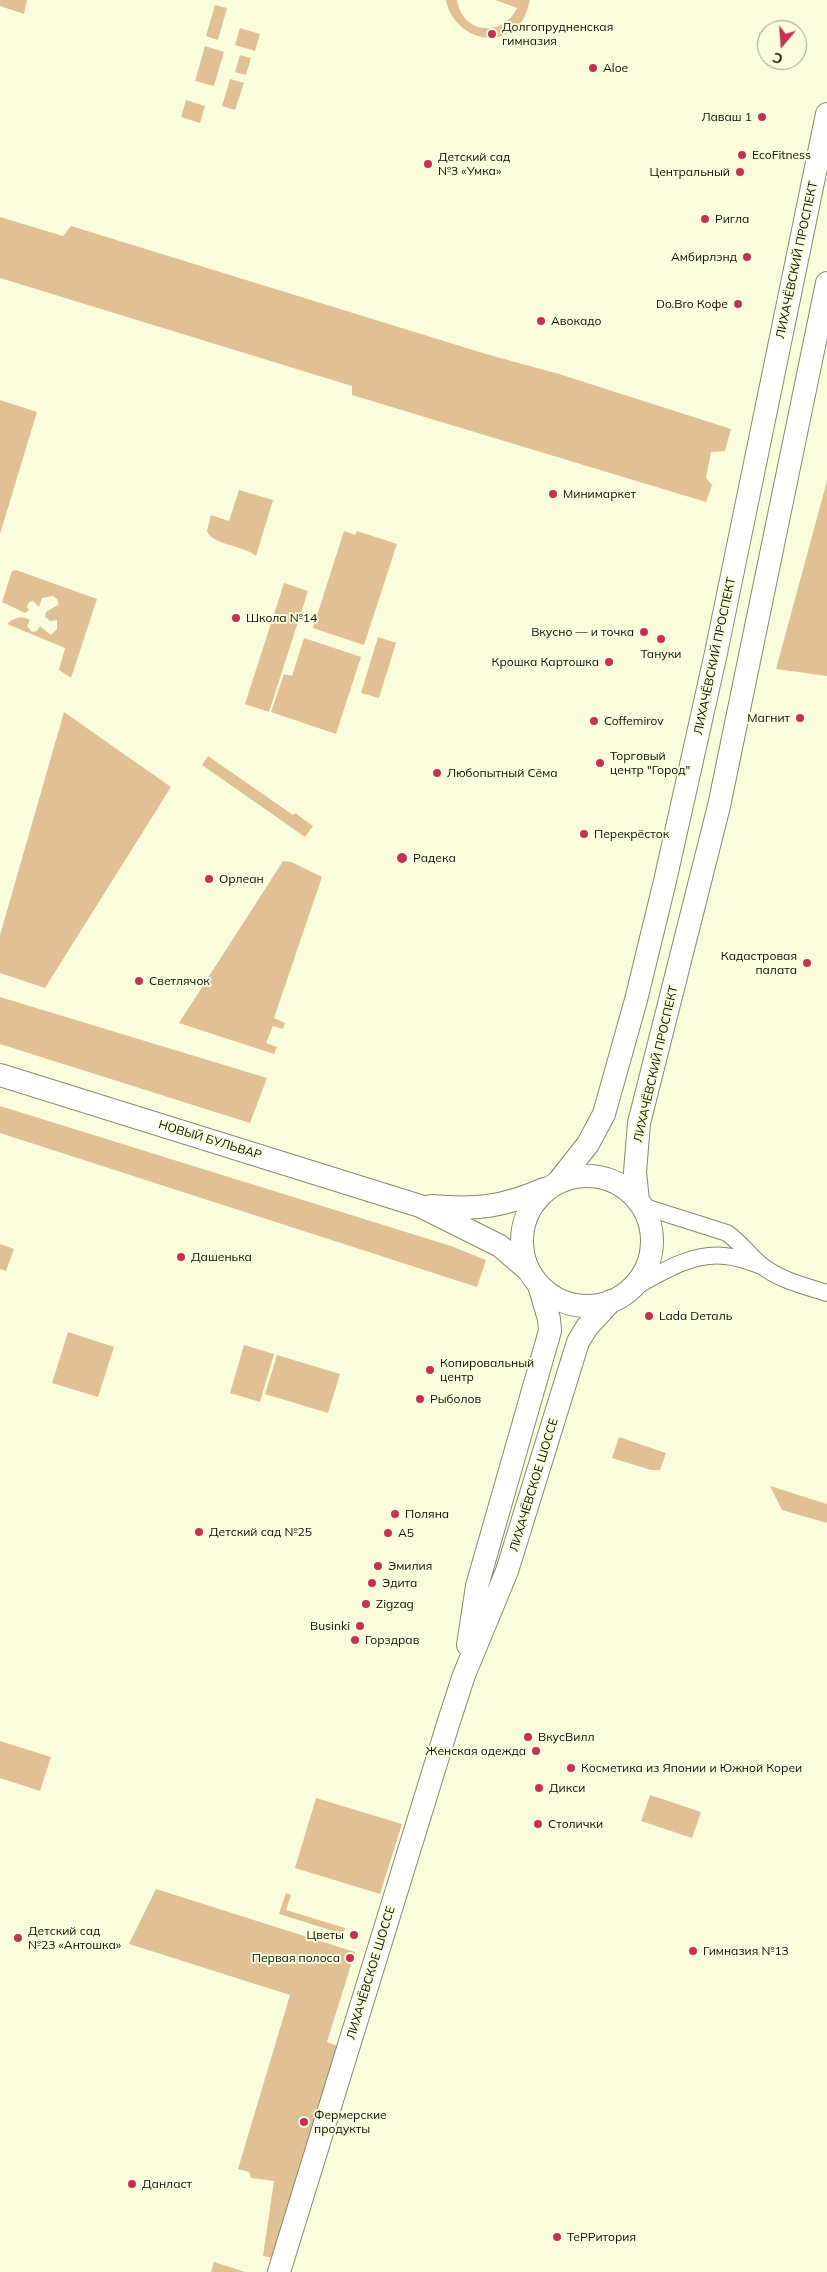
<!DOCTYPE html>
<html>
<head>
<meta charset="utf-8">
<style>
	body { margin:0 }
	#map { position:relative; width:827px; height:2272px; overflow:hidden; background:#f9fddc; font-family:Mulish,sans-serif }
	canvas { display:block }
	.north { position:absolute; left:757px; top:20px; width:50px; height:50px; box-sizing:border-box; background:#f9fddc; border:1px solid #9a9d86; border-radius:50%; rotate:198deg; font-size:14px; font-weight:700; line-height:20px; text-align:center; color:#0c0d04 }
	.north::after { content:''; display:block; margin:auto; width:18px; height:22px; background:#c33351; clip-path:polygon(50% 0,100% 100%,50% 72%,0 100%) }
</style>
</head>
<body>
<div id="map">
<canvas width="827" height="2272"></canvas>
<div class="north">С</div>
</div>
<script>
const ctx = document.querySelector('canvas').getContext('2d');
ctx.lineJoin = 'round';
function fillPath(path, color) { ctx.fillStyle = color; ctx.fill(path, 'evenodd'); }
function trace(path, color, width, dash) { ctx.strokeStyle = color; ctx.lineWidth = width; ctx.lineCap = dash ? 'butt' : 'round'; ctx.setLineDash(dash || []); ctx.stroke(path); }
function label(font, color, halo, rows, align = 'center') {
  ctx.font = font + ' Mulish,sans-serif'; ctx.lineWidth = 4; ctx.setLineDash([]); ctx.textBaseline = 'middle'; ctx.strokeStyle = halo; ctx.fillStyle = color; for (const [text, x, y, turn = 0] of rows) {
    ctx.save(); ctx.translate(x, y); ctx.rotate((+turn || 0) * Math.PI / 180); ctx.textAlign = isNaN(turn) ? turn : align; if (halo) ctx.strokeText(text, 0, 0); ctx.fillText(text, 0, 0); ctx.restore();
  }
}
fillPath(new Path2D(`
	M 0,0 L 27,0 L 24,14 L 0,6 Z
	M 446,0 L 457,0 C 462,34 503,38 517,8 L 495,0 L 530,0 C 528,7 526,16 522,21 C 498,53 452,35 446,0 Z
	M 215,5 L 227,8 L 218,40 L 206,36 Z
	M 240,28 L 260,34 L 255,51 L 235,45 Z
	M 205,46 L 224,52 L 214,86 L 195,81 Z
	M 240,55 L 251,58 L 246,75 L 235,72 Z
	M 230,79 L 244,83 L 235,110 L 222,106 Z
	M 186,100 L 205,106 L 200,123 L 181,117 Z
	M 0,217 L 63,236 L 71,226 L 486,354 L 559,374 L 731,429 L 725,451 L 711,452 L 706,478 L 712,485 L 706,502 L 352,395 L 352,386 L 0,278 Z
	M 0,400 L 37,412 L 0,534 Z
	M 827,481 L 827,676 L 776,669 Z
	M 239,490 L 273,500 L 256,556 C 243,545 212,545 207,531 L 211,515 L 229,521 Z
	M 344,531 L 355,535 L 357,531 L 397,544 L 364,645 L 313,628 Z
	M 16,570 L 97,599 L 71,678 L 59,670 L 65,648 L 7,624 C 13,618 22,615 30,620 L 27,626 L 32,632 L 37,631 L 40,626 L 51,635 L 57,629 L 57,620 L 50,621 L 45,617 L 46,612 L 58,605 L 58,600 L 53,596 L 42,598 L 39,607 L 33,601 L 29,602 L 27,607 L 29,610 L 25,613 L 2,602 L 12,571 Z
	M 284,583 L 308,591 L 269,712 L 245,704 Z
	M 378,637 L 396,643 L 379,698 L 361,693 Z
	M 304,638 L 361,657 L 336,734 L 271,712 L 284,674 L 292,676 Z
	M 64,712 L 171,787 L 45,988 L 0,973 L 0,935 Z
	M 208,756 L 293,815 L 295,813 L 313,826 L 305,837 L 202,765 Z
	M 283,861 L 291,862 L 322,877 L 274,1018 L 285,1023 L 283,1029 L 273,1026 L 266,1043 L 277,1047 L 274,1054 L 179,1023 Z
	M 0,997 L 267,1078 L 250,1123 L 0,1044 Z
	M 0,1106 L 451,1246 L 486,1260 L 477,1287 L 0,1133 Z
	M 0,1244 L 14,1249 L 6,1271 L 0,1269 Z
	M 68,1332 L 114,1347 L 98,1397 L 52,1383 Z
	M 244,1345 L 274,1354 L 260,1402 L 230,1393 Z
	M 277,1355 L 340,1374 L 328,1413 L 265,1394 Z
	M 619,1437 L 666,1453 L 660,1470 L 651,1470 L 612,1458 Z
	M 770,1486 L 827,1504 L 827,1523 L 782,1510 Z
	M 0,1741 L 51,1757 L 40,1791 L 0,1778 Z
	M 650,1795 L 701,1812 L 692,1838 L 641,1821 Z
	M 316,1798 L 402,1824 L 380,1894 L 295,1868 Z
	M 156,1889 L 355,1952 L 327,2042 L 338,2046 L 273,2258 L 263,2256 L 274,2181 L 251,2178 L 249,2172 L 238,2169 L 290,1995 L 129,1944 Z
	M 286,1893 L 291,1895 L 286,1910 L 345,1928 L 343,1934 L 279,1914 Z
	M 214,2262 L 245,2272 L 211,2272 Z`), '#e2c096');
const minor = new Path2D(`
	M 642,1206 L 727,1233 C 740,1242 749,1255 761,1265 C 779,1280 805,1286 827,1293
	M 628,1291 C 657,1275 690,1252 725,1256 C 737,1257 748,1261 759,1265`);
const secondary = new Path2D(`
	M 0,1075 L 420,1206 L 500,1246 L 528,1270
	M522 1241a65 65 0 1 1 130 0a65 65 0 1 1-130 0Z
	M 558,1182 L 588,1144 L 604,1114 L 636,1000 L 665,881 L 716,653 L 827,114
	M 638,1201 L 635,1172 L 639,1123 L 719,806 L 827,283
	M 431,1206 C 476,1210 503,1207 544,1189
	M 468,1645 L 477,1586 L 550,1331 L 549,1319 L 539,1285
	M 279,2272 L 449,1721 L 464,1675 L 507,1571 L 578,1342 L 587,1327 L 611,1301`);
trace(minor, '#86896b', 18);
trace(secondary, '#86896b', 24);
trace(minor, '#fff', 16);
trace(secondary, '#fff', 22);
for (const [x, y, r, color] of [
	[492,34,5,"#c33351"],
	[593,68,5,"#c33351"],
	[762,117,5,"#c33351"],
	[742,155,5,"#c33351"],
	[428,164,5,"#c33351"],
	[740,172,5,"#c33351"],
	[705,219,5,"#c33351"],
	[747,257,5,"#c33351"],
	[738,304,5,"#c33351"],
	[541,321,5,"#c33351"],
	[553,494,5,"#c33351"],
	[236,618,5,"#c33351"],
	[644,632,5,"#c33351"],
	[661,639,5,"#c33351"],
	[609,662,5,"#c33351"],
	[800,718,5,"#c33351"],
	[594,721,5,"#c33351"],
	[600,763,5,"#c33351"],
	[437,773,5,"#c33351"],
	[584,834,5,"#c33351"],
	[402,858,6,"#c33351"],
	[209,879,5,"#c33351"],
	[807,963,5,"#c33351"],
	[139,981,5,"#c33351"],
	[181,1257,5,"#c33351"],
	[649,1316,5,"#c33351"],
	[430,1370,5,"#c33351"],
	[420,1399,5,"#c33351"],
	[395,1514,5,"#c33351"],
	[199,1532,5,"#c33351"],
	[388,1533,5,"#c33351"],
	[378,1566,5,"#c33351"],
	[372,1583,5,"#c33351"],
	[366,1604,5,"#c33351"],
	[360,1626,5,"#c33351"],
	[355,1640,5,"#c33351"],
	[528,1737,5,"#c33351"],
	[536,1751,5,"#c33351"],
	[571,1768,5,"#c33351"],
	[539,1788,5,"#c33351"],
	[538,1824,5,"#c33351"],
	[354,1935,5,"#c33351"],
	[18,1938,5,"#c33351"],
	[693,1951,5,"#c33351"],
	[350,1958,5,"#c33351"],
	[304,2122,5,"#c33351"],
	[132,2184,5,"#c33351"],
	[557,2237,5,"#c33351"]
]) { const dot = new Path2D(); dot.arc(x, y, r, 0, 2 * Math.PI); ctx.fillStyle = color; ctx.fill(dot); trace(dot, '#f9fddc', 2); }
label('12px', '#0c0d04', '#f9fddc', [
	["Долгопрудненская",502,27],
	["гимназия",502,41],
	["Aloe",603,68],
	["Лаваш 1",752,117,"right"],
	["EcoFitness",752,155],
	["Детский сад",438,157],
	["№3 «Умка»",438,171],
	["Центральный",730,172,"right"],
	["Ригла",715,219],
	["Амбирлэнд",737,257,"right"],
	["Do.Bro Кофе",728,304,"right"],
	["Авокадо",551,321],
	["Минимаркет",563,494],
	["Школа №14",246,618],
	["Вкусно — и точка",634,632,"right"],
	["Тануки",661,654,"center"],
	["Крошка Картошка",599,662,"right"],
	["Магнит",790,718,"right"],
	["Coffemirov",604,721],
	["Торговый",610,756],
	["центр \"Город\"",610,770],
	["Любопытный Сёма",447,773],
	["Перекрёсток",594,834],
	["Радека",413,858],
	["Орлеан",219,879],
	["Кадастровая",797,956,"right"],
	["палата",797,970,"right"],
	["Светлячок",149,981],
	["Дашенька",191,1257],
	["Lada Dеталь",659,1316],
	["Копировальный",440,1363],
	["центр",440,1377],
	["Рыболов",430,1399],
	["Поляна",405,1514],
	["Детский сад №25",209,1532],
	["А5",398,1533],
	["Эмилия",388,1566],
	["Эдита",382,1583],
	["Zigzag",376,1604],
	["Businki",350,1626,"right"],
	["Горздрав",365,1640],
	["ВкусВилл",538,1737],
	["Женская одежда",526,1751,"right"],
	["Косметика из Японии и Южной Кореи",581,1768],
	["Дикси",549,1788],
	["Столички",548,1824],
	["Детский сад",28,1931],
	["№23 «Антошка»",28,1945],
	["Цветы",344,1935,"right"],
	["Гимназия №13",703,1951],
	["Первая полоса",340,1958,"right"],
	["Фермерские",314,2115],
	["продукты",314,2129],
	["Данласт",142,2184],
	["ТеРРитория",567,2237]
], 'left');
label('12px', '#0c0d04', '#f9fddc', [
	["ЛИХАЧЁВСКИЙ ПРОСПЕКТ",797,260,-78],
	["ЛИХАЧЁВСКИЙ ПРОСПЕКТ",715,656,-78],
	["ЛИХАЧЁВСКИЙ ПРОСПЕКТ",656,1064,-77],
	["НОВЫЙ БУЛЬВАР",210,1140,17],
	["ЛИХАЧЁВСКОЕ ШОССЕ",534,1485,-73],
	["ЛИХАЧЁВСКОЕ ШОССЕ",371,1973,-73]
]);
</script>
</body>
</html>
